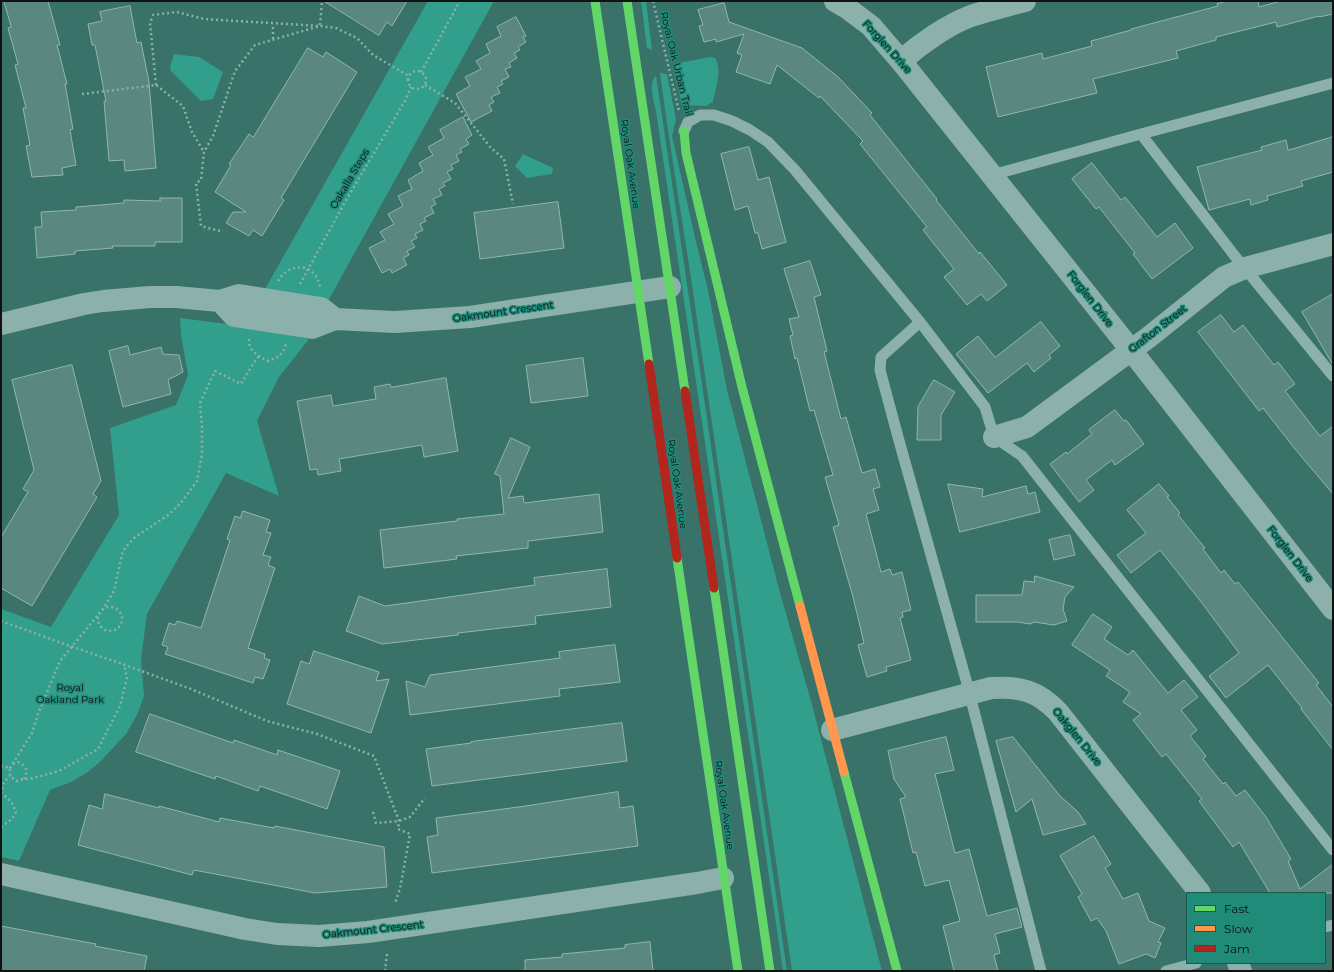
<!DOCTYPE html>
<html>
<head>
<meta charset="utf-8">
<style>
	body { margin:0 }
	#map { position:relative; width:1334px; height:972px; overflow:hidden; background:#387269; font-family:Montserrat,sans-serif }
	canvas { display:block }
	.frame { position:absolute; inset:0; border:2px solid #111; pointer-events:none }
	.legend { position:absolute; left:1186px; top:892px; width:140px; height:72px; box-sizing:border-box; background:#208b79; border:1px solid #1a5a4f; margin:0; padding:5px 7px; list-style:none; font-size:12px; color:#111 }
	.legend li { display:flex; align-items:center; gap:8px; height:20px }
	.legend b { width:20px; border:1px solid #1a5a4f }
</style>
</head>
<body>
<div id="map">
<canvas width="1334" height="972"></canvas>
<div class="frame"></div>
<ul class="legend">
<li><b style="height:5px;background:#63d668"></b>Fast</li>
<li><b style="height:5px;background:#ff974d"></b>Slow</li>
<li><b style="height:5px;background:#b3261e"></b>Jam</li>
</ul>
</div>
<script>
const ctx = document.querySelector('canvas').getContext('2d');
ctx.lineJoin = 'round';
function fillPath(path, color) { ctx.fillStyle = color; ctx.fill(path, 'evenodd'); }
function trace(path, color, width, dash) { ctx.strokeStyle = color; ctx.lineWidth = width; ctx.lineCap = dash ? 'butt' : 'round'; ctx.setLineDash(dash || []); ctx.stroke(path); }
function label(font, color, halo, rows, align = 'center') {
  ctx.font = font + ' Montserrat,sans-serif'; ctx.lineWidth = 3; ctx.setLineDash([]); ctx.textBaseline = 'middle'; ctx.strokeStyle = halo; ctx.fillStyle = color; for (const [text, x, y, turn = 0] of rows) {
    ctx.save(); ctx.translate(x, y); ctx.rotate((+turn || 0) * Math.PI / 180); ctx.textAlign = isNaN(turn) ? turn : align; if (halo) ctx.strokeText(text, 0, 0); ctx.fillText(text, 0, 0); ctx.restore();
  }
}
fillPath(new Path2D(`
	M 428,1 L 494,1 L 328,301 L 265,289 Z
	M 641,1 L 646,1 L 652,50 L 647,48 Z
	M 174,54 L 199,57 L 223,72 L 213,99 L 201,101 L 171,71 L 170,67 Z
	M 710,57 L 715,58 C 723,70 715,89 713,102 L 706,106 L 682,105 L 674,69 L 679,63 Z
	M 660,73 L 667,74 L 676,119 L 672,136 L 696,242 L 708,290 L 727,390 L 779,589 L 811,701 L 882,971 L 792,971 L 701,348 C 689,256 672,165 660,73 Z
	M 656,76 L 702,384 L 787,971 L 783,971 L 656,111 C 654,102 648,82 656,76 Z
	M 523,154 L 553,168 L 552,174 L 527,178 L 515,166 Z
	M 180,318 L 227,324 L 309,339 L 279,377 L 257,421 L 279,496 L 226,473 L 147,614 L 141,659 L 144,696 L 137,715 L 126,734 L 101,761 L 88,772 L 71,782 L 50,790 L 19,861 L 1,857 L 1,609 L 51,627 L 119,515 L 110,428 L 176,405 L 188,375 L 181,335 Z`), '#319f8c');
const building = new Path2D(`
	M 4,1 L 48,1 L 60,45 L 57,45 L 67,84 L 65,84 L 73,129 L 70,130 L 76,165 L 62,168 L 63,175 L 32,177 L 26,146 L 30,145 L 23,108 L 26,108 L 15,65 L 18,64 L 8,28 L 11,27 Z
	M 324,1 L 407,1 L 392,26 L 387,22 L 379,35 Z
	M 1228,1 L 1258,1 L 1259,7 L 1281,1 L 1333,1 L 1333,14 L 1319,17 L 1319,16 L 1277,27 L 1276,22 L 1216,37 L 1216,40 L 1176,51 L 1178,58 L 1093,79 L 1097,93 L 998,117 L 986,67 L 1042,53 L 1043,59 L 1092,46 L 1091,41 L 1131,30 L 1131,29 L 1218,6 L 1217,4 Z
	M 724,3 L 729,22 L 802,48 L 838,77 L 872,113 L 870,115 L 937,199 L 936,200 L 979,254 L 980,252 L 1007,285 L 987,301 L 981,294 L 967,305 L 944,277 L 954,269 L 923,230 L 927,227 L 860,144 L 863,141 L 820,96 L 819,98 L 777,65 L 770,84 L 736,72 L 742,55 L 737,53 L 744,34 L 716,42 L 716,39 L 704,42 L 699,26 L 703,25 L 698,10 Z
	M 130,6 L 137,43 L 141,42 L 149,82 L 156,168 L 125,171 L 124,160 L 109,161 L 104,101 L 106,101 L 95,45 L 92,45 L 88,24 L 102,21 L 100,12 Z
	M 516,17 L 526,36 L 523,37 L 526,42 L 518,47 L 520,50 L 514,53 L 517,58 L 509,63 L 511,67 L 505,69 L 509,77 L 501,81 L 503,84 L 497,87 L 500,93 L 491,97 L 494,102 L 489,105 L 492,111 L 471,122 L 456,94 L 470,86 L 465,77 L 481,69 L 476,61 L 490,53 L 486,44 L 501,36 L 497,27 Z
	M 308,48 L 323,57 L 326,52 L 357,72 L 281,198 L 284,200 L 262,236 L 253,230 L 249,236 L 226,223 L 233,212 L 246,212 L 215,192 L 231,165 L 229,164 L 249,134 L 253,137 Z
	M 463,117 L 472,135 L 466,139 L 469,144 L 460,149 L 462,152 L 456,155 L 459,161 L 451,165 L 453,169 L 447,172 L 451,179 L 443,183 L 445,186 L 439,189 L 442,195 L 433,199 L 436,204 L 431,207 L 434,213 L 424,218 L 426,221 L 420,224 L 423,230 L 415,234 L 417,238 L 411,241 L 415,247 L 407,251 L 409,255 L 403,258 L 407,265 L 392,273 L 390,269 L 382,273 L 369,248 L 385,240 L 380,232 L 394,224 L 388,214 L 403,206 L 398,196 L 412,189 L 408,180 L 423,171 L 419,163 L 433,155 L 428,147 L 444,138 L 440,130 Z
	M 1333,137 L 1333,172 L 1301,181 L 1303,186 L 1267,196 L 1268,200 L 1251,205 L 1250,199 L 1209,210 L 1197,167 L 1262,150 L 1261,147 L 1286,140 L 1288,150 Z
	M 749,147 L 758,180 L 769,177 L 786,242 L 762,249 L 758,233 L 755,233 L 748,206 L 735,210 L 721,154 Z
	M 1092,163 L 1121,200 L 1125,197 L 1157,237 L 1175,223 L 1193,248 L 1152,279 L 1133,254 L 1135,253 L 1099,207 L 1096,209 L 1072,179 Z
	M 160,198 L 182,198 L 182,242 L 155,242 L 155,246 L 112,246 L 113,248 L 75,251 L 75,254 L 37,258 L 35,227 L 42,227 L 41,212 L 76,210 L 76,207 L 124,203 L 124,200 L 160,201 Z
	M 558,202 L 564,248 L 480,259 L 474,213 Z
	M 810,261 L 821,295 L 814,297 L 827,351 L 824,352 L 841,419 L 846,417 L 862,473 L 875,469 L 880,487 L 873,489 L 879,510 L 866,514 L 881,572 L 890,569 L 892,575 L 902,572 L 911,610 L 902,612 L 903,617 L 900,618 L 911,660 L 886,667 L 887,671 L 867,677 L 858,645 L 864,643 L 853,597 L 833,527 L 839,525 L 825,477 L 833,475 L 814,410 L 810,411 L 797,358 L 795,359 L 790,336 L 793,335 L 789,319 L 799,317 L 784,269 Z
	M 1333,294 L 1333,365 L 1302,312 Z
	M 1221,315 L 1234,332 L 1243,325 L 1274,365 L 1278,362 L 1295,384 L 1285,391 L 1320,436 L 1333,426 L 1333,494 L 1295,449 L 1263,408 L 1259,411 L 1198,332 Z
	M 1041,322 L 1060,346 L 1049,355 L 1051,358 L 1034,372 L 1027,363 L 988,393 L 956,354 L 978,336 L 995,357 Z
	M 128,346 L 130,355 L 161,347 L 163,354 L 179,355 L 183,372 L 168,380 L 171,394 L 123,407 L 109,351 Z
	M 583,358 L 588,396 L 531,403 L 526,366 Z
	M 72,365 L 101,481 L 93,494 L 97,497 L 32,606 L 1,588 L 1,537 L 28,492 L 23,489 L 34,470 L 12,380 Z
	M 446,378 L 458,451 L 424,457 L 422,445 L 339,459 L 341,471 L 318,475 L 317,469 L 310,470 L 297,401 L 331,395 L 333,406 L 376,399 L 374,387 L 390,384 L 391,387 Z
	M 934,380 L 955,392 L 941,415 L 941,440 L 917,440 L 918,407 Z
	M 1115,410 L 1124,421 L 1126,420 L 1144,444 L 1115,465 L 1112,460 L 1086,480 L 1094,490 L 1079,502 L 1050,464 L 1066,452 L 1067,454 L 1092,434 L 1089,430 Z
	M 511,438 L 530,447 L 508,498 L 523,496 L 524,503 L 599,494 L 603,532 L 528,541 L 528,548 L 456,556 L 457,559 L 384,568 L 380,530 L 457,521 L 457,519 L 504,514 L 500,476 L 495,474 Z
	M 948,484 L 983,489 L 982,497 L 1026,486 L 1028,494 L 1035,492 L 1040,512 L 960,532 Z
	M 1159,484 L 1169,496 L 1167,497 L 1180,513 L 1178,515 L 1205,548 L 1203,549 L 1221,573 L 1224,570 L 1235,584 L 1238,582 L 1319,683 L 1316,685 L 1333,707 L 1333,750 L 1301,709 L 1302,708 L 1268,665 L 1226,698 L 1209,676 L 1239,653 L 1202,603 L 1160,550 L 1131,573 L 1117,555 L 1146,533 L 1127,510 Z
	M 243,511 L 270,520 L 266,532 L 271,533 L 263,555 L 271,557 L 268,565 L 275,568 L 248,648 L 265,654 L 264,658 L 270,660 L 263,679 L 255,677 L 253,683 L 165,654 L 168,647 L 162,645 L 169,623 L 175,625 L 177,621 L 201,628 L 230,540 L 227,539 L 235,516 L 240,518 Z
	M 1070,535 L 1075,555 L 1054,560 L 1049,540 Z
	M 607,569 L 611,607 L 535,616 L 536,624 L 458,633 L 458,635 L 382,644 L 346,631 L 359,596 L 385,606 L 535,585 L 534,578 Z
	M 1035,576 L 1074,587 L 1065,597 L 1063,609 L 1067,621 L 1054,625 L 1034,622 L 1030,624 L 1018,622 L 976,622 L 976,595 L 1022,595 L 1024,581 L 1034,582 Z
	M 1093,614 L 1112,627 L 1104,639 L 1128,655 L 1133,650 L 1168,693 L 1184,680 L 1198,697 L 1181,710 L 1197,730 L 1190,736 L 1206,756 L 1203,759 L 1223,784 L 1225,782 L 1236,796 L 1245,790 L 1266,817 L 1291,859 L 1288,861 L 1300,889 L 1333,864 L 1333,893 L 1270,893 L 1239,842 L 1233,847 L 1199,801 L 1202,799 L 1166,754 L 1162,757 L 1133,720 L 1141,714 L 1123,702 L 1130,692 L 1106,676 L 1110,670 L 1072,645 Z
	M 615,645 L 620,682 L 559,689 L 560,696 L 410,715 L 406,681 L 425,687 L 430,675 L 560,658 L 559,652 Z
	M 314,651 L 379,672 L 376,681 L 389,679 L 371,733 L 287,704 L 301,661 L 309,664 Z
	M 150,714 L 233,743 L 234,740 L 277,755 L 278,750 L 340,771 L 327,809 L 260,786 L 258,791 L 216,776 L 215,779 L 136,752 Z
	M 622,723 L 627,761 L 432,786 L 426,749 L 471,743 L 471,742 Z
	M 946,737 L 954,770 L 935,774 L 955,853 L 969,849 L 987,916 L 1017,908 L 1022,927 L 995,934 L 1000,953 L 994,955 L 998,971 L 954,971 L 943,926 L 960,921 L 949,880 L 925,886 L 916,852 L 913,853 L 900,799 L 906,797 L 894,779 L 888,751 Z
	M 1013,737 L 1060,796 L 1078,812 L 1086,824 L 1043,835 L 1032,799 L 1016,812 L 996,741 Z
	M 618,792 L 620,808 L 633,806 L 638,846 L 432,873 L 427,837 L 438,835 L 436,818 L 526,806 Z
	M 105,794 L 159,808 L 159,806 L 219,822 L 220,818 L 274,828 L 275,826 L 384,847 L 387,887 L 315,893 L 194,870 L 192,875 L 78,845 L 89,805 L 102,809 Z
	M 1094,836 L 1111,864 L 1105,868 L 1123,899 L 1138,893 L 1149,921 L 1165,928 L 1158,942 L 1161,943 L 1155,958 L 1146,954 L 1119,964 L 1106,931 L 1097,918 L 1091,921 L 1078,897 L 1082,894 L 1060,856 Z
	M 1,926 L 96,944 L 95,946 L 147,956 L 144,971 L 1,971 Z
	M 650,942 L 653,971 L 525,971 L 525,960 L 562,957 L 562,954 L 625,948 L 625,945 Z`);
fillPath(building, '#5a877f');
trace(building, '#93b5af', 1);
trace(new Path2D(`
	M 653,1 L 679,111
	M 273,39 L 273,24
	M408 80a9 9 0 1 1 18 0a9 9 0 1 1-18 0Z
	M 421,72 L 460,1
	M 156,85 L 150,23 L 153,15 L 177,12 L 204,19 L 320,26 L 322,1
	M 425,85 L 455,103 L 491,148 L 504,159 L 513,204
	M 82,94 L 156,85 L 183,106 L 192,132 L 204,152
	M 220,231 L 201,226 L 196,183 L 201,180 L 204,152 L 213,136 L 235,71 L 255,45 L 320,26 L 336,28 L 357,38 L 373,55 L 409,76
	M 278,281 C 289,261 317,263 320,288
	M 300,284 L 345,202 L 406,99 L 411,87
	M 249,339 C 248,351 258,355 267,361 C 278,358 283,355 286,344
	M98 619a12 12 0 1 1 24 0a12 12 0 1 1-24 0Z
	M 102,610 L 114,591 L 122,554 L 126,547 L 134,538 L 168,515 L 181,503 L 197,481 L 202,454 L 202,428 L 200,403 L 215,371 L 241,384 L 253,364 L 259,356
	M 1,621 L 73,647 L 114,661 L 191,689 L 267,721 L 317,734 L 374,756 L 399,821 L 398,829 L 410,834 L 400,889 L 395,903
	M 13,764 L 18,762 C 26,766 29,770 24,779
	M 1,766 L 10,768 L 10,776 L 16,781 L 24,779 L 30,779 L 59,771 L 98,749 L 120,706 L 127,678 L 124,664
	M 10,768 L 32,733 L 38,714 L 60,661 L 98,615
	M 373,812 L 376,823 L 399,821 L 410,817 L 425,798
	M 1,827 L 12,819 L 16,812 L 12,803 L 1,792 L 4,782 L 10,776
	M 385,971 L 387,954`), '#8cb0aa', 2.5, [2, 3]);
trace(new Path2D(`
	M 684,131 L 688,122 L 700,115 L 714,115 L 732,121 L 750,130 L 768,142 L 795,170 L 920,322 L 985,407 L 994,437 L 1022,456 L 1333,850
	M 1141,134 L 1234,255 L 1333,376
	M 992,175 L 1141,134 L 1333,83
	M 920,322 L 881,357 L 880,370 L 898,437 L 966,680 L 1041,971
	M 1325,927 L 1333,925
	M 1166,971 L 1196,963`), '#8cb0aa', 11);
trace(new Path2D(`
	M 835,1 L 847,8 L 871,26 L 901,61 L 1131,350 L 1333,609
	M 901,61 C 920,44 947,25 971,16 C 989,10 1007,6 1025,1
	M 220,301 L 234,316 L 312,328 L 335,319 L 395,322 L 470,317 L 670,287
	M 1,324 L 84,304 L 103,301 L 150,297 L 176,297 L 220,301 L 239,295 L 321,308 L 335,319
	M 994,437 L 1027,427 L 1149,337 L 1224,277 L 1245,268 L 1333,244
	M 832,730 L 991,688 C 1020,686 1038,691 1058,712 L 1200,893
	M 1,874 L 245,929 L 277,934 L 319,936 L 368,932 L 697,883 L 723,878
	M 1238,963 L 1241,971`), '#8cb0aa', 22);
trace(new Path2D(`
	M 595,1 L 649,364
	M 627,1 L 685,391
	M 684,131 L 686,153 L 742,387 L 800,606
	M 677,558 L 738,971
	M 714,588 L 770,971
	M 844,772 L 897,971`), '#63d668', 9);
trace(new Path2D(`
	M 800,606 L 844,772`), '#ff974d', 9);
trace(new Path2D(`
	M 649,364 L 677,558
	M 685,391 L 714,588`), '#b3261e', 9);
label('10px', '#111', '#208b79', [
	["Forglen Drive",887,47,48],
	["Royal Oak Urban Trail",676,64,76],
	["Royal Oak Avenue",630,164,82],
	["Oakalla Steps",350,179,-60],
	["Forglen Drive",1090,299,52],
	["Oakmount Crescent",503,312,-8],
	["Grafton Street",1158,329,-38],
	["Royal Oak Avenue",677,484,82],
	["Forglen Drive",1290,554,52],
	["Oakglen Drive",1077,737,51],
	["Royal Oak Avenue",724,805,82],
	["Oakmount Crescent",373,930,-6]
]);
label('10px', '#111', '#208b79', [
	["Royal",70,688],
	["Oakland Park",70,700]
]);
</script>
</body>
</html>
